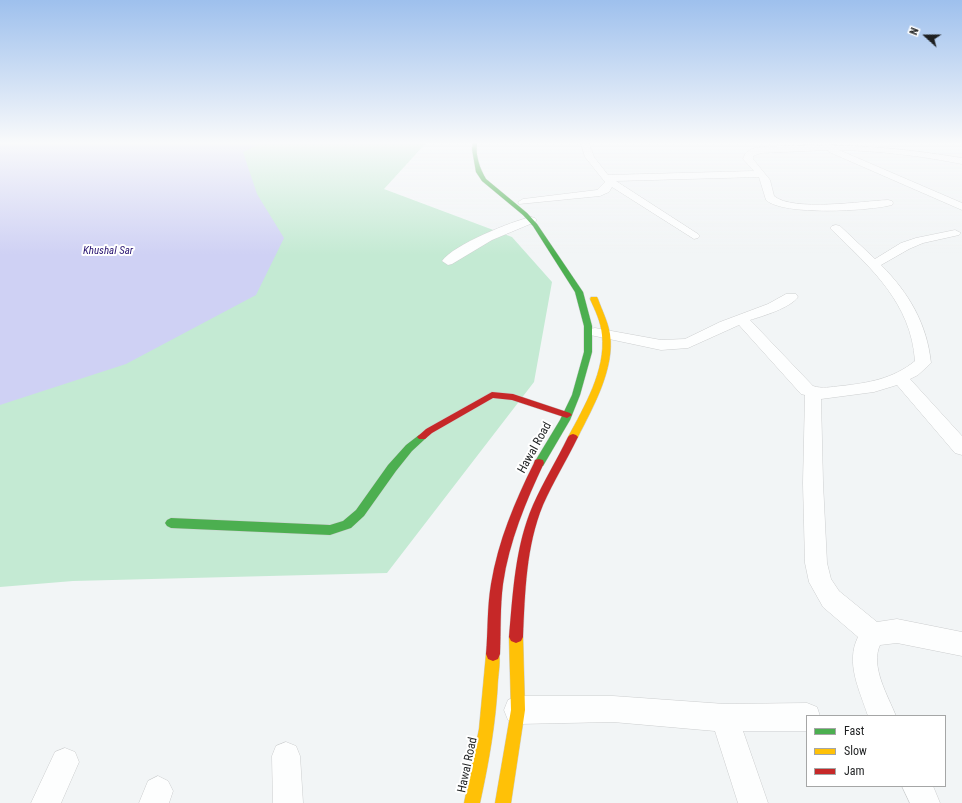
<!DOCTYPE html>
<html>
<head>
<meta charset="utf-8">
<style>
	body { margin:0 }
	#map { position:relative; width:962px; height:803px; overflow:hidden; background:#f2f5f6; font-family:"Roboto Condensed",sans-serif }
	canvas { display:block }
	.legend { position:absolute; left:806px; top:715px; width:140px; height:72px; box-sizing:border-box; background:#fff; border:1px solid #a5a6a6; margin:0; padding:5px 7px; list-style:none; font-size:12px; color:#1e2021 }
	.legend li { display:flex; align-items:center; gap:8px; height:20px }
	.legend b { width:20px; border:1px solid #a5a6a6 }
	.north { position:absolute; left:906px; top:16px; width:40px; height:40px; -webkit-text-stroke:3px #fff; paint-order:stroke; rotate:291deg; font-size:11px; font-weight:700; line-height:16px; text-align:center; color:#1e2021 }
	.north::after { content:''; display:block; margin:auto; width:14px; height:18px; background:#1e2021; clip-path:polygon(50% 0,100% 100%,50% 72%,0 100%) }
</style>
</head>
<body>
<div id="map">
<canvas width="962" height="803"></canvas>
<ul class="legend">
<li><b style="height:5px;background:#4caf50"></b>Fast</li>
<li><b style="height:5px;background:#ffc107"></b>Slow</li>
<li><b style="height:5px;background:#c62828"></b>Jam</li>
</ul>
<div class="north">N</div>
</div>
<script>
const ctx = document.querySelector('canvas').getContext('2d');
ctx.lineJoin = 'round';
function fillPath(path, color) { ctx.fillStyle = color; ctx.fill(path, 'evenodd'); }
function trace(path, color, width, dash) { ctx.strokeStyle = color; ctx.lineWidth = width; ctx.lineCap = dash ? 'butt' : 'round'; ctx.setLineDash(dash || []); ctx.stroke(path); }
function label(font, color, halo, rows, align = 'center') {
  ctx.font = font + ' "Roboto Condensed",sans-serif'; ctx.lineWidth = 4; ctx.setLineDash([]); ctx.textBaseline = 'middle'; ctx.strokeStyle = halo; ctx.fillStyle = color; for (const [text, x, y, turn = 0] of rows) {
    ctx.save(); ctx.translate(x, y); ctx.rotate((+turn || 0) * Math.PI / 180); ctx.textAlign = isNaN(turn) ? turn : align; if (halo) ctx.strokeText(text, 0, 0); ctx.fillText(text, 0, 0); ctx.restore();
  }
}
fillPath(new Path2D(`
	M 0,143 L 426,143 L 384,189 L 512,237 L 552,282 L 534,382 L 387,573 L 73,581 L 0,587 Z`), '#c4ead3');
fillPath(new Path2D(`
	M 0,143 L 262,143 L 243,152 L 257,194 L 284,238 L 256,295 L 126,364 L 0,405 Z`), '#cfd1f4');
const street = new Path2D(`
	M 581,143 L 589,143 L 594,157 L 608,175 L 754,171 L 743,159 L 745,154 C 753,144 773,147 786,146 C 845,143 903,148 962,158 L 962,164 C 921,156 881,151 839,150 L 962,203 L 962,210 L 829,152 L 828,150 L 761,153 L 753,156 L 753,159 L 770,180 L 774,196 C 793,212 863,201 888,200 L 892,201 L 893,203 L 892,205 C 869,211 783,216 766,200 L 759,177 L 616,181 L 698,234 L 700,236 L 698,238 L 694,239 L 612,187 L 609,192 L 600,196 L 519,204 L 518,202 L 523,199 L 597,190 L 605,182 L 585,157 Z
	M 531,217 L 535,218 L 537,220 L 535,222 L 492,240 L 452,264 L 448,265 L 442,261 C 453,245 512,221 531,217 Z
	M 836,225 L 840,226 L 875,259 L 901,243 L 916,238 L 955,230 L 961,233 L 959,235 L 923,243 L 909,249 L 881,265 C 909,293 927,324 931,363 L 918,375 L 910,379 L 962,436 L 962,455 L 955,453 L 897,385 L 874,392 L 821,399 L 823,483 L 827,563 L 831,579 L 839,591 L 877,622 L 897,619 L 962,632 L 962,656 L 897,643 L 880,645 C 870,666 888,696 896,716 L 868,716 C 860,691 845,663 858,637 L 823,607 L 809,582 L 805,563 L 803,483 L 805,395 L 801,394 L 739,325 L 688,348 L 661,350 L 595,336 L 590,335 L 588,332 L 590,329 L 595,328 L 661,340 L 685,339 L 720,322 L 768,304 L 786,294 L 796,294 L 798,297 C 790,308 763,316 750,320 L 813,386 C 822,389 831,387 841,386 C 868,383 893,379 915,361 C 911,303 872,269 832,230 L 830,228 L 832,226 Z
	M 518,696 L 613,696 L 725,704 L 807,703 L 817,707 L 820,716 L 807,716 L 807,731 L 743,731 L 768,803 L 738,803 L 715,731 L 613,722 L 518,724 L 508,720 L 504,710 L 508,700 Z
	M 286,742 L 296,746 L 300,756 L 303,803 L 273,803 L 272,756 L 276,746 Z
	M 65,748 L 75,752 L 79,762 L 61,803 L 31,803 L 55,752 Z
	M 158,776 L 168,781 L 173,791 L 169,803 L 139,803 L 148,781 Z
	M 902,786 L 933,786 L 940,803 L 910,803 Z`);
const fast = new Path2D(`
	M 473,143 L 477,143 C 475,155 480,169 486,179 L 527,213 L 537,224 L 583,292 L 592,326 L 592,352 L 580,395 L 570,420 L 543,466 L 535,466 L 534,463 L 560,420 L 572,395 L 584,352 L 584,326 L 575,292 L 533,226 L 523,215 L 482,181 L 476,172 L 472,149 Z
	M 422,434 L 425,435 L 427,437 L 425,439 L 412,451 L 396,471 L 364,516 L 351,528 L 330,535 L 171,528 L 167,526 L 165,523 L 167,520 L 171,518 L 330,525 L 343,521 L 356,510 L 388,465 L 406,445 L 419,435 Z`);
const slow = new Path2D(`
	M 591,297 L 597,297 L 598,299 C 602,310 608,322 610,334 C 615,369 593,407 578,437 L 576,439 L 570,439 L 568,437 C 584,407 606,370 602,335 C 601,322 595,310 590,299 Z
	M 516,631 L 521,633 L 523,637 L 525,710 L 511,803 L 495,803 L 511,710 L 509,637 L 511,633 Z
	M 493,647 L 498,649 C 501,658 499,670 498,680 C 496,722 489,762 480,803 L 464,803 L 479,729 L 486,654 L 488,649 Z`);
const jam = new Path2D(`
	M 492,392 L 513,394 L 570,413 L 572,415 L 567,418 L 512,400 L 493,398 L 432,433 L 425,439 L 419,439 L 417,437 L 426,429 Z
	M 573,434 L 576,435 L 578,437 C 567,460 553,482 543,505 C 526,546 525,593 523,637 L 521,641 L 516,643 L 511,641 L 509,637 C 513,593 515,546 533,505 C 543,482 557,460 568,437 L 570,435 Z
	M 539,459 L 543,460 L 544,463 C 526,501 509,542 503,584 C 500,607 501,631 500,654 L 498,659 L 493,661 L 488,659 L 486,654 C 488,631 487,607 491,584 C 498,541 515,501 534,463 L 535,460 Z`);
trace(street, '#cccecf', 1);
trace(fast, '#cccecf', 1);
trace(slow, '#cccecf', 1);
trace(jam, '#cccecf', 1);
fillPath(street, '#fdfefe');
fillPath(fast, '#4caf50');
fillPath(slow, '#ffc107');
fillPath(jam, '#c62828');
const sky = ctx.createLinearGradient(0, 0, 0, 255);
sky.addColorStop(0, '#9ec0ed');
sky.addColorStop(0.56, '#f9fafb');
sky.addColorStop(1, '#f9fafb00');
ctx.fillStyle = sky;
ctx.fillRect(0, 0, 962, 255);
label('italic 11px', '#2a1672', '#fff', [
	["Khushal Sar",108,251]
]);
label('12px', '#1e2021', '#fff', [
	["Hawal Road",535,448,-61],
	["Hawal Road",468,765,-78]
]);
</script>
</body>
</html>
